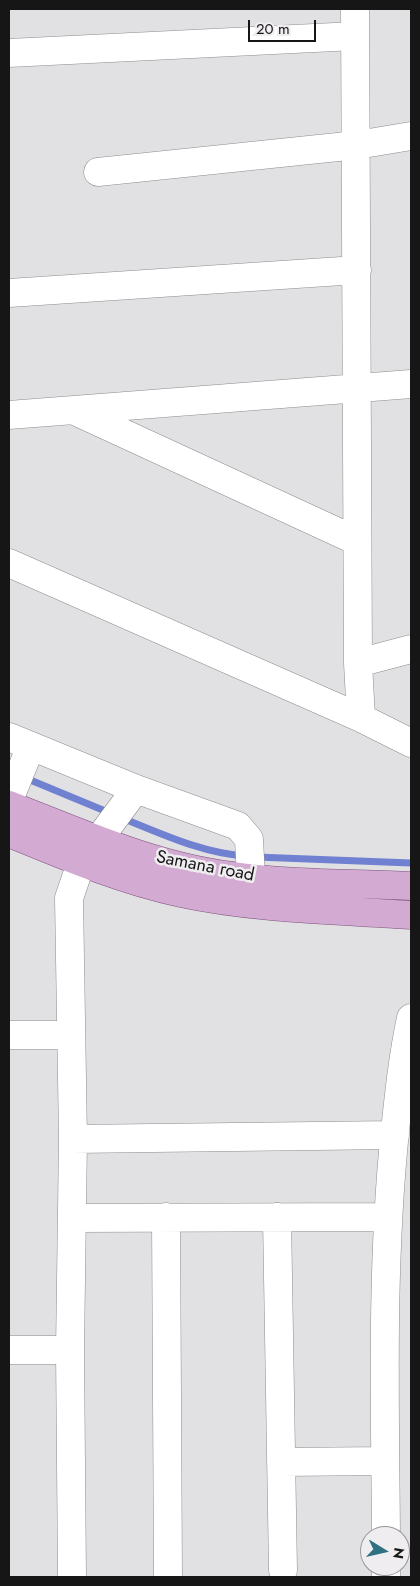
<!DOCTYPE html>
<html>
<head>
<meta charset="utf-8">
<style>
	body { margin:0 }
	#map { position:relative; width:420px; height:1586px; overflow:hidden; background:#e1e0e3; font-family:Jost,sans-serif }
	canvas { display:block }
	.frame { position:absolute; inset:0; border:10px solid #171617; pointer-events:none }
	.north { position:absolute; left:360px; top:1526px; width:50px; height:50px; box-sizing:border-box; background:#efedf0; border:1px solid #999799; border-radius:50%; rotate:99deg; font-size:14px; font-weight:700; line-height:20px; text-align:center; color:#171617 }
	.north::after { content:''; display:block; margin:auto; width:18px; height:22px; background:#2f7183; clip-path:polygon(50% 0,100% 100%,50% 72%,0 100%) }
	.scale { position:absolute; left:248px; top:20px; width:68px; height:22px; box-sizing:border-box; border:2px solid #171617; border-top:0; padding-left:6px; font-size:15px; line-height:18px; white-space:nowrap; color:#171617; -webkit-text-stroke:4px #efedf0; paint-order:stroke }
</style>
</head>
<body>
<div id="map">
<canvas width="420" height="1586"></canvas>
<div class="frame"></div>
<div class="north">N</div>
<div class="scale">20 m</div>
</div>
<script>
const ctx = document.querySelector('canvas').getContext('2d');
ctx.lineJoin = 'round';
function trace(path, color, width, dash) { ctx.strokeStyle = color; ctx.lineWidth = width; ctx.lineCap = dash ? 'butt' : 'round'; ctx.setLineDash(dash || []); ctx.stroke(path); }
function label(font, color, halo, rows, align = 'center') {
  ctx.font = font + ' Jost,sans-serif'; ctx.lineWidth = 5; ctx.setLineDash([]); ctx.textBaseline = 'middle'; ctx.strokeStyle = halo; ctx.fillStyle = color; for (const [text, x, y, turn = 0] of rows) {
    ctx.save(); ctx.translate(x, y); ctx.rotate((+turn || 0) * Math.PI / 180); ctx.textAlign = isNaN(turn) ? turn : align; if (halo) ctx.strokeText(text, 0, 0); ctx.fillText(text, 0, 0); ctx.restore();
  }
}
trace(new Path2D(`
	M 23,777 L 110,813
	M 122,818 C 162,834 202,853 245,856
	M 256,857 L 411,863`), '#7181d1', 7);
const minor = new Path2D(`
	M 355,9 L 358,663 L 361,718
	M 9,53 L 355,36
	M 98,172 L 357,145 L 411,136
	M 9,293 L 357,270
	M 75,411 L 357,541
	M 9,415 L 411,384
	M 9,563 L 361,718 L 411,743
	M 358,663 L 411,649
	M 9,737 L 136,789 L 238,826 L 249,839 L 251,878
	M 9,800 L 31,746
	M 9,1035 L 71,1035
	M 73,1139 L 395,1135
	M 166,1217 L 168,1577
	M 277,1217 L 283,1570
	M 72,1218 L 388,1217
	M 9,1350 L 70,1350
	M 281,1462 L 385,1461
	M 386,1536 C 385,1401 381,1266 395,1131 C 399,1093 403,1055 411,1018
	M 386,1566 L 386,1577
	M 72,1577 L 70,1350 L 73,1139 L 69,898 L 81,863 L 136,789`);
const major = new Path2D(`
	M 9,805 C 81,833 155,867 233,876 C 291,884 352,883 411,886
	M 9,833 C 65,856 121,880 181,893 C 256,909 334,910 411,915`);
trace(minor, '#8d8c8e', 29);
trace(major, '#7e527d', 29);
trace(minor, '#fff', 28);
trace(major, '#d3aad2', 28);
label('18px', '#171617', '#efedf0', [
	["Samana road",205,867,11]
]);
</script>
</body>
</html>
